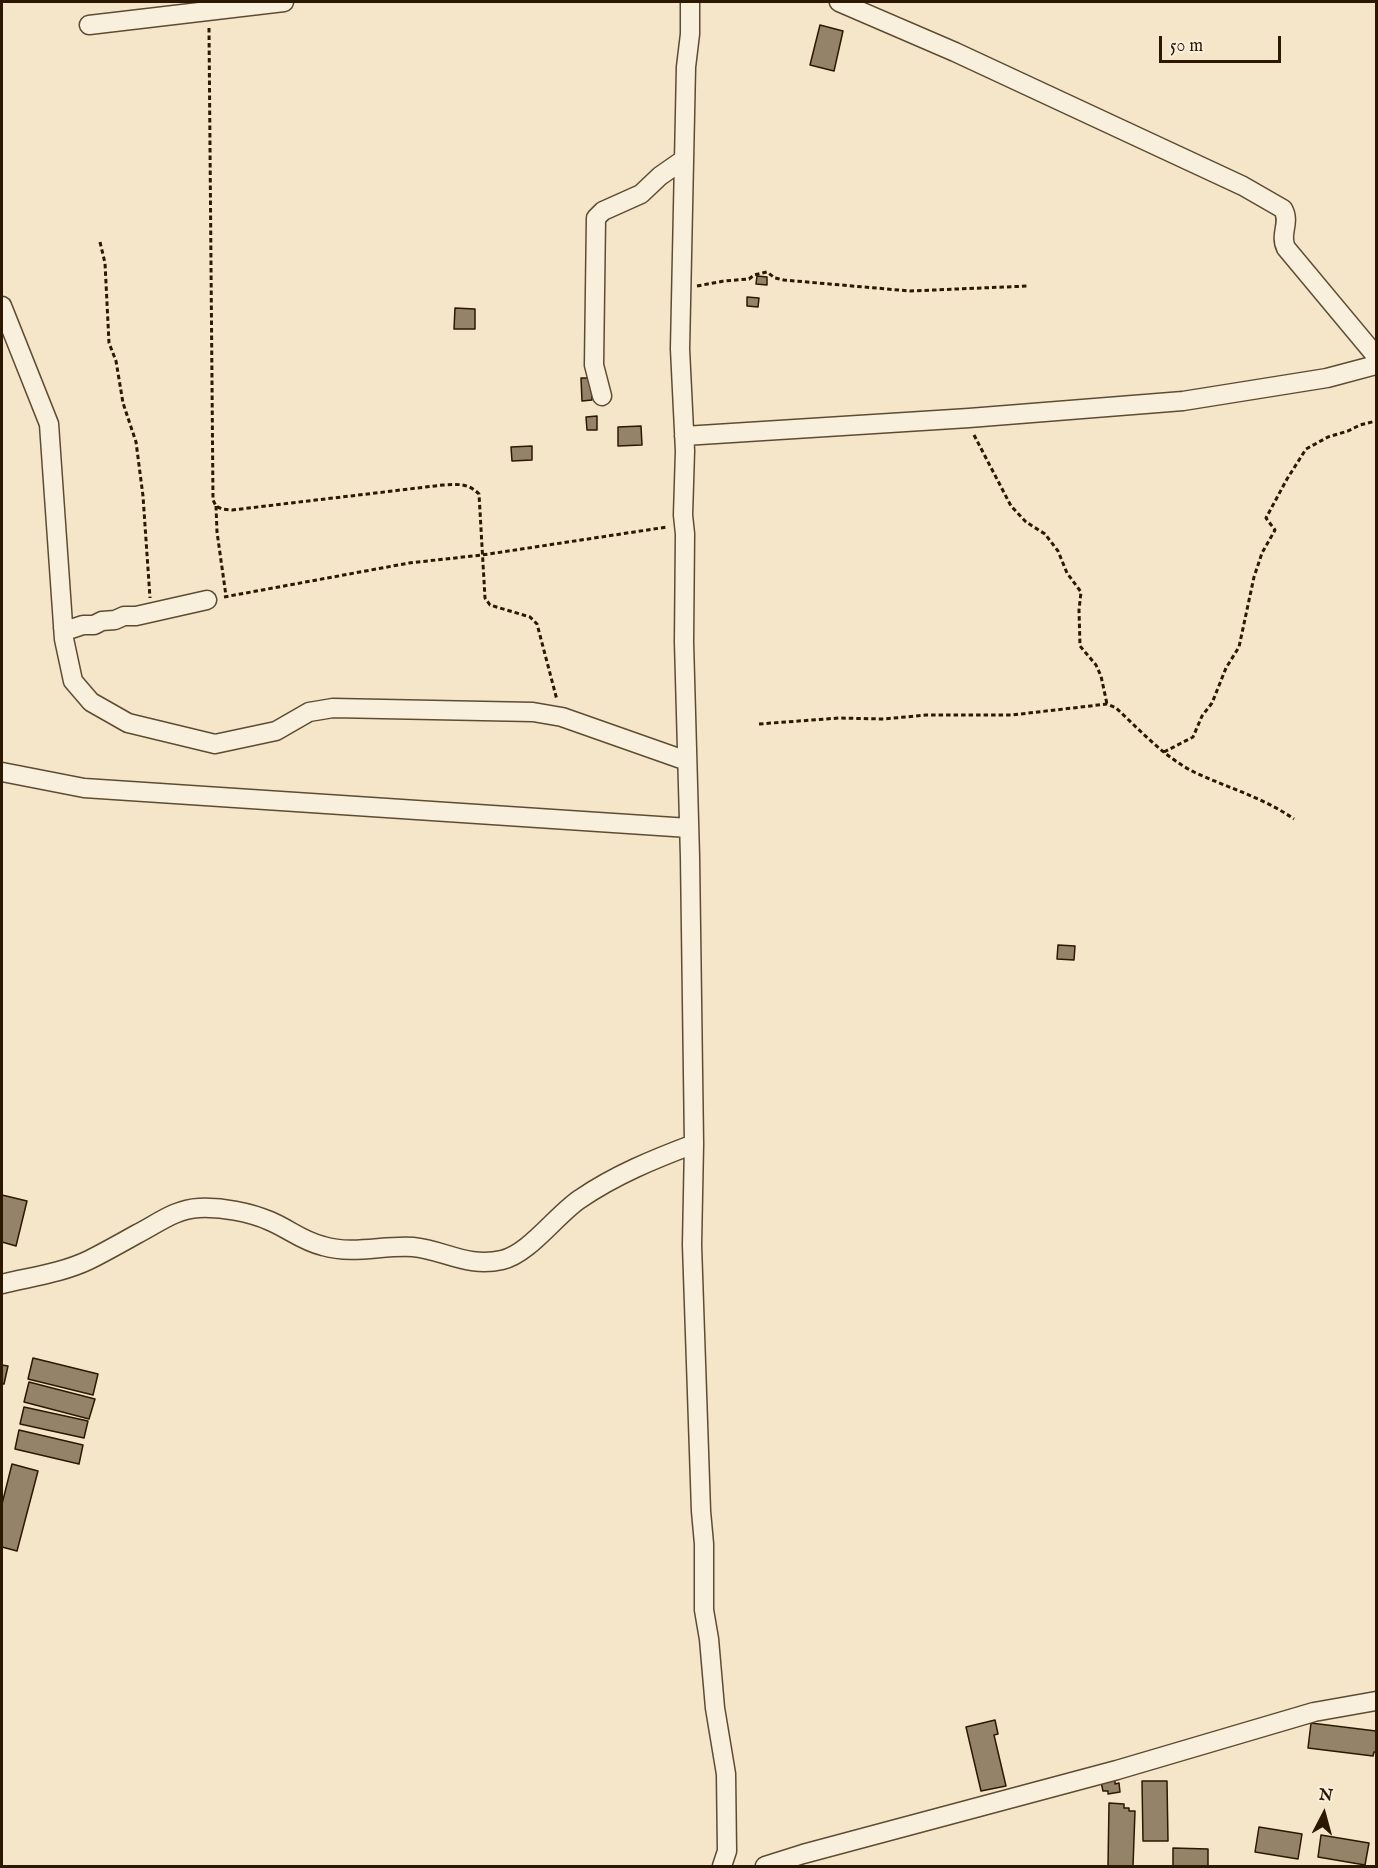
<!DOCTYPE html>
<html>
<head>
<meta charset="utf-8">
<style>
	body { margin:0 }
	#map { position:relative; width:1378px; height:1868px; overflow:hidden; background:#f5e6c9; font-family:"IM FELL English",serif }
	canvas { display:block }
	.frame { position:absolute; inset:0; border:3px solid #2c1800; pointer-events:none }
	.north { position:absolute; left:1294px; top:1784px; width:60px; height:60px; -webkit-text-stroke:4px #f8efdc; paint-order:stroke; rotate:6deg; font-size:16px; font-weight:700; line-height:24px; text-align:center; color:#2c1800 }
	.north::after { content:''; display:block; margin:auto; width:21px; height:27px; background:#2c1800; clip-path:polygon(50% 0,100% 100%,50% 72%,0 100%) }
	.scale { position:absolute; left:1159px; top:36px; width:122px; height:27px; box-sizing:border-box; border:3px solid #2c1800; border-top:0; padding-left:8px; font-size:18px; line-height:21px; white-space:nowrap; color:#2c1800; -webkit-text-stroke:4px #f8efdc; paint-order:stroke }
</style>
</head>
<body>
<div id="map">
<canvas width="1378" height="1868"></canvas>
<div class="frame"></div>
<div class="north">N</div>
<div class="scale">50 m</div>
</div>
<script>
const ctx = document.querySelector('canvas').getContext('2d');
ctx.lineJoin = 'round';
function fillPath(path, color) { ctx.fillStyle = color; ctx.fill(path, 'evenodd'); }
function trace(path, color, width, dash) { ctx.strokeStyle = color; ctx.lineWidth = width; ctx.lineCap = dash ? 'butt' : 'round'; ctx.setLineDash(dash || []); ctx.stroke(path); }
const building = new Path2D(`
	M 820,25 L 843,31 L 834,71 L 810,65 Z
	M 757,276 L 767,277 L 767,285 L 756,284 Z
	M 747,297 L 759,298 L 758,307 L 747,306 Z
	M 455,308 L 475,309 L 475,329 L 454,329 Z
	M 581,378 L 591,378 L 592,400 L 582,401 Z
	M 597,416 L 597,430 L 587,430 L 586,417 Z
	M 641,426 L 642,445 L 618,446 L 618,427 Z
	M 532,446 L 532,460 L 512,461 L 511,447 Z
	M 1058,945 L 1075,946 L 1074,960 L 1057,959 Z
	M 2,1195 L 27,1201 L 16,1246 L 2,1242 Z
	M 33,1358 L 98,1374 L 93,1395 L 28,1379 Z
	M 2,1365 L 8,1366 L 4,1384 L 2,1384 Z
	M 29,1382 L 95,1399 L 89,1419 L 24,1402 Z
	M 24,1407 L 88,1421 L 84,1438 L 20,1424 Z
	M 19,1430 L 83,1445 L 79,1464 L 15,1449 Z
	M 12,1464 L 38,1471 L 17,1551 L 2,1547 L 2,1504 Z
	M 995,1720 L 998,1734 L 994,1735 L 1006,1786 L 981,1791 L 966,1727 Z
	M 1311,1723 L 1376,1731 L 1376,1752 L 1374,1752 L 1373,1756 L 1308,1748 Z
	M 1115,1779 L 1115,1784 L 1119,1783 L 1120,1792 L 1108,1794 L 1108,1791 L 1103,1791 L 1101,1782 Z
	M 1142,1781 L 1167,1781 L 1168,1841 L 1143,1841 Z
	M 1109,1803 L 1124,1804 L 1124,1808 L 1129,1808 L 1129,1811 L 1135,1811 L 1133,1866 L 1108,1866 Z
	M 1259,1827 L 1302,1834 L 1298,1859 L 1255,1852 Z
	M 1321,1835 L 1369,1843 L 1365,1865 L 1318,1857 Z
	M 1173,1848 L 1208,1849 L 1208,1866 L 1173,1866 Z`);
fillPath(building, '#958369');
trace(building, '#2c1800', 1.5);
const street = new Path2D(`
	M 690,2 L 690,34 L 686,67 L 680,349 L 685,451 L 683,515 L 685,534 L 684,642 L 690,857 L 694,1144 L 692,1245 L 701,1511 L 704,1544 L 704,1610 L 709,1639 L 715,1708 L 726,1774 L 727,1851 L 722,1866
	M 839,2 L 955,52 L 1243,186 L 1283,209 C 1291,223 1279,234 1286,248 L 1376,356
	M 89,25 L 284,2
	M 2,306 L 49,424 L 64,639 L 73,681 L 91,702 L 128,723 L 215,744 L 276,731 L 309,712 L 333,708 L 533,712 L 562,717 L 687,761
	M 602,396 L 594,365 L 596,218 L 603,211 L 641,194 L 660,176 L 683,160
	M 684,436 L 969,418 L 1183,401 L 1327,378 L 1376,365
	M 63,628 L 71,629 L 83,625 L 94,625 L 102,621 L 115,620 L 124,616 L 136,616 L 207,600
	M 2,772 L 84,788 L 689,828
	M 2,1284 C 30,1277 62,1273 89,1260 C 105,1252 121,1243 137,1234 C 157,1224 175,1209 199,1208 C 222,1207 249,1212 270,1221 C 289,1229 302,1241 323,1246 C 354,1255 382,1245 413,1247 C 444,1250 468,1268 502,1260 C 529,1254 556,1215 580,1199 C 615,1175 654,1159 694,1144
	M 765,1866 L 803,1854 L 1117,1770 L 1314,1712 L 1376,1701`);
trace(street, '#5e4c32', 21);
trace(new Path2D(`
	M 209,28 L 213,500 L 216,506 L 222,509 L 232,510 L 443,485 C 458,484 468,483 479,494 L 485,598 L 490,605 L 530,617 L 537,624 L 557,700
	M 100,242 L 105,263 L 109,343 L 116,361 L 123,403 L 136,442 L 143,496 L 150,598
	M 697,286 L 724,281 L 749,279 L 754,275 L 767,272 L 775,278 L 784,280 L 910,291 L 1028,286
	M 974,435 L 1011,506 L 1026,522 L 1045,534 L 1058,551 L 1067,573 L 1081,592 L 1079,610 L 1080,646 L 1096,665 L 1101,676 L 1107,704
	M 216,506 L 217,532 L 226,596
	M 224,597 L 409,563 L 482,555 L 667,527
	M 759,724 L 839,718 L 884,719 L 926,715 L 1012,715 L 1107,704 L 1116,708 C 1140,730 1164,757 1194,772 C 1228,788 1262,797 1294,819
	M 1164,752 L 1193,737 L 1202,716 L 1212,703 L 1226,668 L 1239,647 L 1254,577 L 1262,553 L 1275,530 L 1266,518 L 1287,479 L 1306,449 L 1328,437 L 1348,431 L 1360,425 L 1376,421`), '#2c1800', 3, [4.5, 3]);
trace(street, '#f8efdc', 18);
</script>
</body>
</html>
